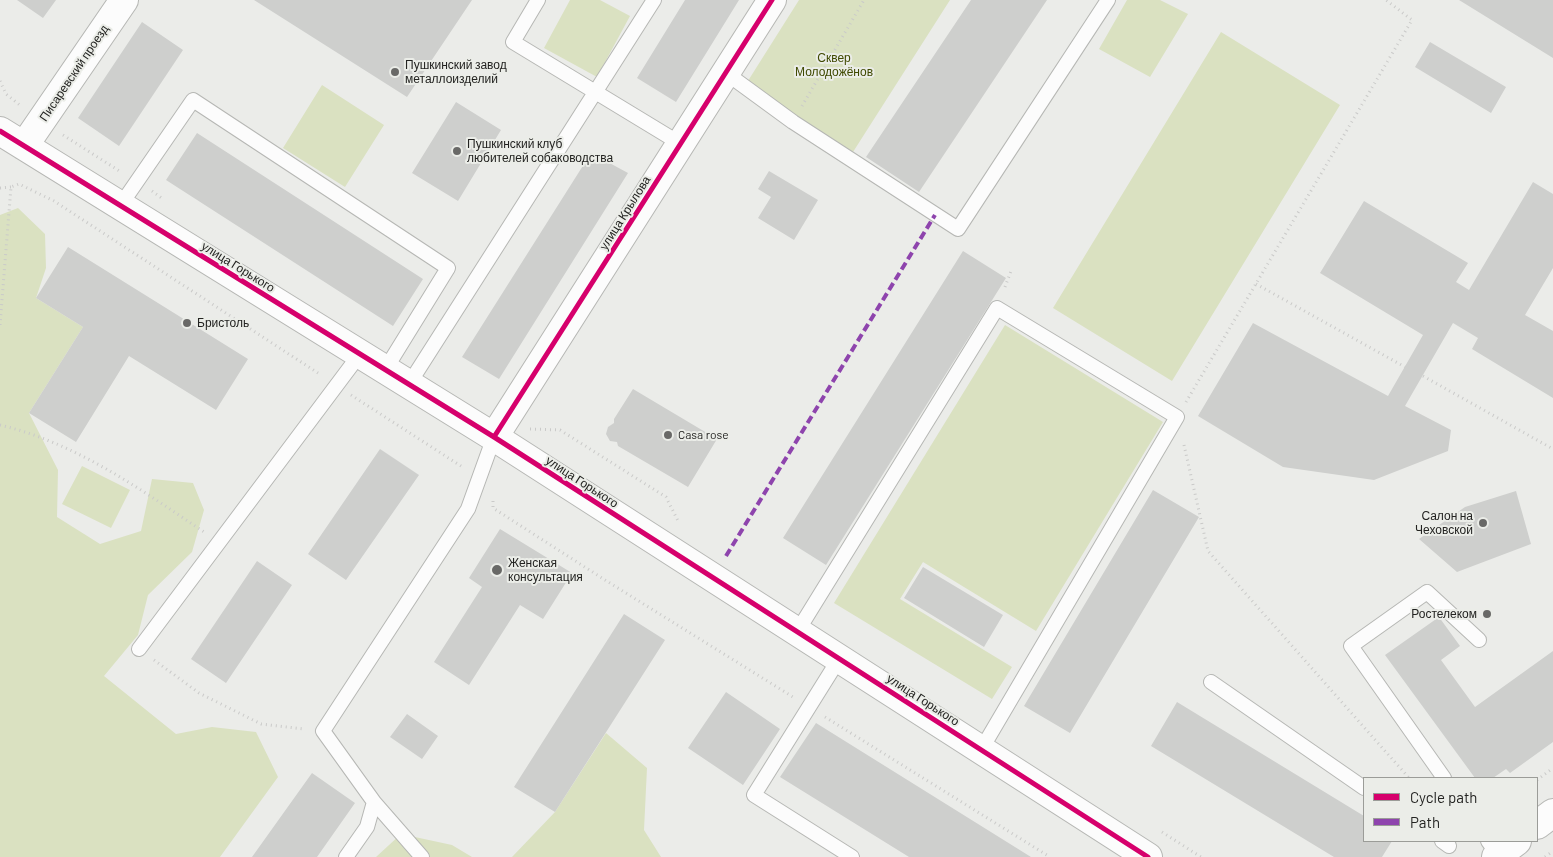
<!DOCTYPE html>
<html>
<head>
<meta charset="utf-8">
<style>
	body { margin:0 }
	#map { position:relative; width:1553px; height:857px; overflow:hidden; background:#ebece9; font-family:Barlow,sans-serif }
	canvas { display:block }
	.legend { position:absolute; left:1363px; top:777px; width:175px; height:65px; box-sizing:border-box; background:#ebede8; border:1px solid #9b9c98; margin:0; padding:6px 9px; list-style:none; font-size:15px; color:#232321 }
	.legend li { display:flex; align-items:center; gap:10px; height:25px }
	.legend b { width:25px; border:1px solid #9b9c98 }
</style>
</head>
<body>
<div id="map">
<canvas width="1553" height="857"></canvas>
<ul class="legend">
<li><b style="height:6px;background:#d6006c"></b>Cycle path</li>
<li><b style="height:6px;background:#8e44ad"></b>Path</li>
</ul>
</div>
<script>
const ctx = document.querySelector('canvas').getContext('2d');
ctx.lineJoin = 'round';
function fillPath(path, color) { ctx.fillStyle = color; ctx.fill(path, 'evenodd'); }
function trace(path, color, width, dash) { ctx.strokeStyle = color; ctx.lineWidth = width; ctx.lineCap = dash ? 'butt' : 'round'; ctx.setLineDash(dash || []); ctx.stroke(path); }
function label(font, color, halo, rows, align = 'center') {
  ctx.font = font + ' Barlow,sans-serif'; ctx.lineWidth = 4; ctx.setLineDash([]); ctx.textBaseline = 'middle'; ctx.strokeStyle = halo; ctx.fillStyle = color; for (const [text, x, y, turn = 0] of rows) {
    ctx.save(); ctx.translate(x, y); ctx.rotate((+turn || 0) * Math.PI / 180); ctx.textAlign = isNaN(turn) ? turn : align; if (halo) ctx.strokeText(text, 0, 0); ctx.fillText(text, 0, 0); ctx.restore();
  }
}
fillPath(new Path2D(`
	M 570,0 L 600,0 L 630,16 L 597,77 L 544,48 Z
	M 799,0 L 950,0 L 853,152 L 746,84 Z
	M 1127,0 L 1160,0 L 1188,14 L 1150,77 L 1099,49 Z
	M 1221,32 L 1340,105 L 1172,381 L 1053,308 Z
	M 322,85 L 384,125 L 345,187 L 283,148 Z
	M 18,208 L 45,234 L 46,268 L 36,298 L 83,327 L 29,413 L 58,470 L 57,517 L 100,544 L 141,531 L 152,479 L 193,483 L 204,510 L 192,552 L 148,595 L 138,635 L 104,676 L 176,734 L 212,727 L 256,732 L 278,777 L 220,857 L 0,857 L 0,215 Z
	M 1005,325 L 1163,422 L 1036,631 L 923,562 L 900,599 L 1012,667 L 992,699 L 834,603 Z
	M 82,466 L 130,490 L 111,528 L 62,504 Z
	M 606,733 L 647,768 L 644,830 L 661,857 L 512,857 L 555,812 Z
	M 401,834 L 452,845 L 472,857 L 376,857 Z`), '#dae1c1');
fillPath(new Path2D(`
	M 17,0 L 56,0 L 43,18 Z
	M 254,0 L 472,0 L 407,97 Z
	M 685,0 L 739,0 L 676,102 L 637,78 Z
	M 971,0 L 1047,0 L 919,192 L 866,157 Z
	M 1459,0 L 1553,0 L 1553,58 Z
	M 142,22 L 183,50 L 119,146 L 78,118 Z
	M 1430,42 L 1506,87 L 1491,113 L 1415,67 Z
	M 456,102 L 501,130 L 458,201 L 412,173 Z
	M 197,133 L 423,279 L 393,326 L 166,180 Z
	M 591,153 L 628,173 L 499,379 L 462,357 Z
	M 769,171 L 818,200 L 794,240 L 758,218 L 771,197 L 758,189 Z
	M 1533,182 L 1553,194 L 1553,268 L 1525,315 L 1553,331 L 1553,398 L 1472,349 L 1478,338 L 1453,323 L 1405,406 L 1451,430 L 1448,451 L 1374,480 L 1283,467 L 1198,416 L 1253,323 L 1388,396 L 1423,335 L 1320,273 L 1364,201 L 1468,263 L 1456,282 L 1469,290 Z
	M 68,247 L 248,359 L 216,410 L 129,356 L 76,442 L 29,413 L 83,327 L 36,298 Z
	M 963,251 L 1006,278 L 826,565 L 783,538 Z
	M 633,389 L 717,439 L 688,487 L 618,446 L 617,442 L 610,441 L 606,434 L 608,427 L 614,423 L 614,419 Z
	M 380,449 L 419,475 L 346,580 L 308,554 Z
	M 1153,490 L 1199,517 L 1070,733 L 1024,706 Z
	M 1516,491 L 1531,544 L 1457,572 L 1419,539 L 1465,507 Z
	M 500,529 L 572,573 L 543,619 L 520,605 L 469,685 L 434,662 L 482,587 L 469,578 Z
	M 257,561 L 292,585 L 226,683 L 191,659 Z
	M 923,567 L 1003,615 L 984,647 L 904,598 Z
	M 624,614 L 665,640 L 555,812 L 514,787 Z
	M 1439,617 L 1460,646 L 1441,660 L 1475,707 L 1553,651 L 1553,742 L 1510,773 L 1506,769 L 1493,778 L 1475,778 L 1385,655 Z
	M 726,692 L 780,729 L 743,785 L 688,748 Z
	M 1177,702 L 1364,816 L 1364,841 L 1392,841 L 1382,857 L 1334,857 L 1151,746 Z
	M 407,714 L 438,736 L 422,759 L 390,737 Z
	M 816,723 L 1031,857 L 909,857 L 780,777 Z
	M 312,773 L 355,803 L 317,857 L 252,857 Z`), '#cecfcd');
const service = new Path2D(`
	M 538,0 L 513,42 L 681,144
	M 726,73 L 793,122 L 958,229 L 1108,0
	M 120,206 L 193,100 L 448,268 L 385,370
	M 409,384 L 654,0
	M 797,632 L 997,308 L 1177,417 L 981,750
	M 139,649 L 360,354
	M 839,659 L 754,795 L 852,857
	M 1211,682 L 1364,788
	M 1444,778 L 1351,646 L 1427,592 L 1479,640
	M 374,802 L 422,857
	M 1442,841 L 1449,846
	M 1488,841 L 1498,855
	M 346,857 L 367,827 L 374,802 L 323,731 L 468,509 L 494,437`);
const minor = new Path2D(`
	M 0,131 L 494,437 L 1148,857
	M 24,146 L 124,0
	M 494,437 L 772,0`);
const tertiary = new Path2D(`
	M 1537,825 L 1553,813
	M 1496,857 L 1517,841`);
trace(service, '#b6b7b4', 16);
trace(minor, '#b6b7b4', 30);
trace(tertiary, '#b6b7b4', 30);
trace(new Path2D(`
	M 0,81 L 6,94 L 21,106
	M 802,106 L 864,0
	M 63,135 L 121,172
	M 0,188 L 11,187
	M 152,191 L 163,199
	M 1256,284 L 1405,367
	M 1005,287 L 1011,271
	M 0,325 L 11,187 L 19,184 L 54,201 L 321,375
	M 1423,376 L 1553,449
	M 351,395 L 464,468
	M 1186,402 L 1412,20 L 1386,0
	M 0,425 C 76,443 140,489 204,532
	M 530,429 L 560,430 L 666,497 L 679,523
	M 1184,445 L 1208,551 L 1409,778
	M 493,501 L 493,508 L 605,580 L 793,697
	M 154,660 L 199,693 L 261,724 L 304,729
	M 825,717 L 1050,857
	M 1537,780 L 1553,768
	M 1162,832 L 1201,857
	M 1545,857 L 1553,851`), '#cacac9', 3, [1, 4]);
trace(service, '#fcfcfc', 14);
trace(minor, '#fcfcfc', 28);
trace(tertiary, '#fcfcfc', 28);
trace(new Path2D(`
	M 726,556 L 935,215`), '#8e44ad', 4, [8, 4]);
trace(new Path2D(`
	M 0,131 L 494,437 L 1148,857
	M 494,437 L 772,0`), '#d6006c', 5);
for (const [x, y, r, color] of [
	[395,72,5,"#696967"],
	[457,151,5,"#696967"],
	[187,323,5,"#696967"],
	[668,435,5,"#696967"],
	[1483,523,5,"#696967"],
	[497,570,6,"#696967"],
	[1487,614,5,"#696967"]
]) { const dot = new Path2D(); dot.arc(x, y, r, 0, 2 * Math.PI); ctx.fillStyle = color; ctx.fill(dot); trace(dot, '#ebede8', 2); }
label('12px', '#404a02', '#ebede8', [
	["Сквер",834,58],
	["Молодожёнов",834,72]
]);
label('12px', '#232321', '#ebede8', [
	["Пушкинский завод",405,65],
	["металлоизделий",405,79],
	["Пушкинский клуб",467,144],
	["любителей собаководства",467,158],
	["Бристоль",197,323],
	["Casa rose",678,435],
	["Салон на",1473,516,"right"],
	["Чеховской",1473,530,"right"],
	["Женская",508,563],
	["консультация",508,577],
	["Ростелеком",1477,614,"right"]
], 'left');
label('12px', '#232321', '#ebede8', [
	["Писаревский проезд",74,73,-56],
	["улица Крылова",625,213,-58],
	["улица Горького",238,267,32],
	["улица Горького",582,482,33],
	["улица Горького",923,700,33]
]);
</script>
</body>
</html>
